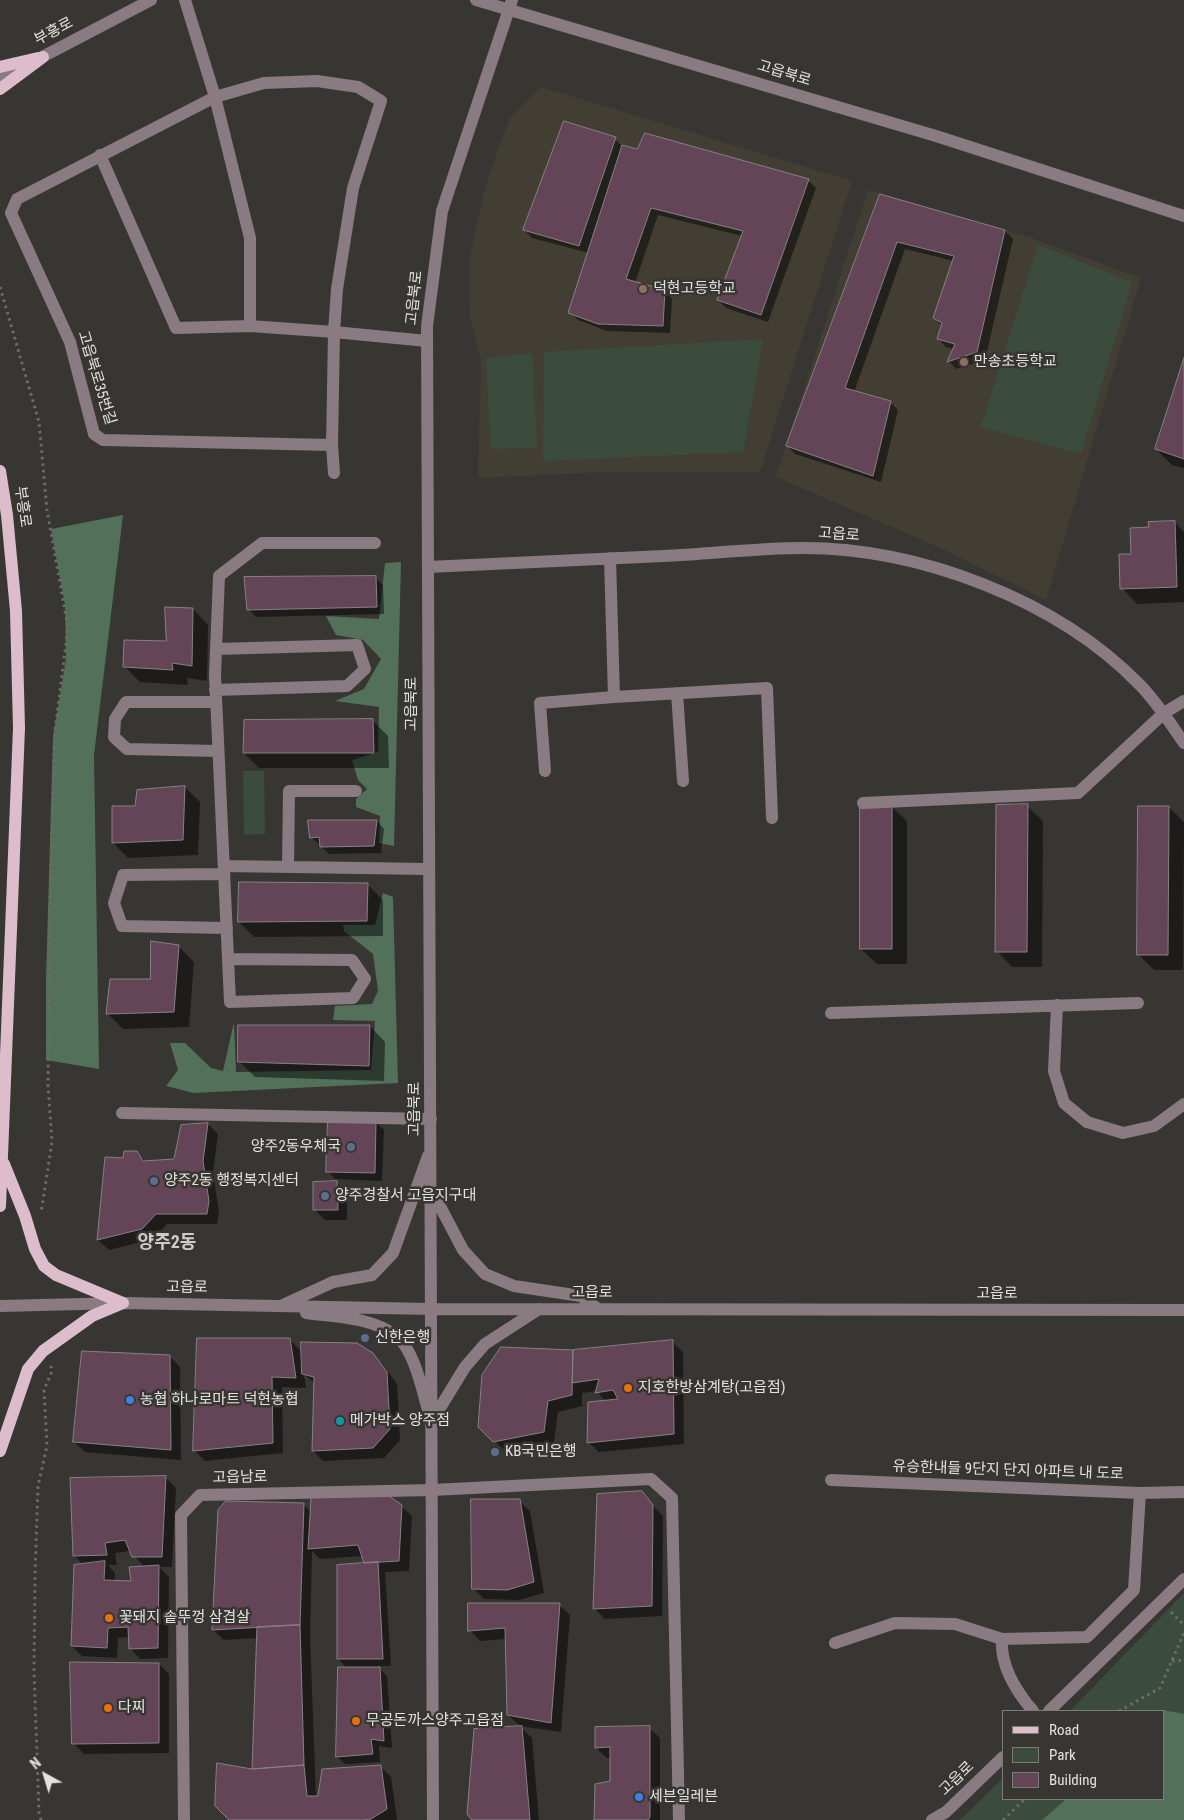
<!DOCTYPE html>
<html>
<head>
<meta charset="utf-8">
<style>
	body { margin:0 }
	#map { position:relative; width:1184px; height:1820px; overflow:hidden; background:#383632; font-family:"Roboto Condensed",sans-serif }
	canvas { display:block }
	.legend { position:absolute; left:1002px; top:1710px; width:162px; height:90px; box-sizing:border-box; background:#383632; border:1px solid #7c7b77; margin:0; padding:6px 9px; list-style:none; font-size:15px; color:#e3e2df }
	.legend li { display:flex; align-items:center; gap:10px; height:25px }
	.legend b { width:25px; border:1px solid #7c7b77 }
	.north { position:absolute; left:20px; top:1750px; width:50px; height:50px; -webkit-text-stroke:4px #383632; paint-order:stroke; rotate:321deg; font-size:14px; font-weight:700; line-height:20px; text-align:center; color:#e3e2df }
	.north::after { content:''; display:block; margin:auto; width:18px; height:22px; background:#e3e2df; clip-path:polygon(50% 0,100% 100%,50% 72%,0 100%) }
</style>
</head>
<body>
<div id="map">
<canvas width="1184" height="1820"></canvas>
<ul class="legend">
<li><b style="height:6px;background:#ddbccb"></b>Road</li>
<li><b style="height:14px;background:#3b4c3e"></b>Park</li>
<li><b style="height:14px;background:#634557"></b>Building</li>
</ul>
<div class="north">N</div>
</div>
<script>
const ctx = document.querySelector('canvas').getContext('2d');
ctx.lineJoin = 'round';
function fillPath(path, color) { ctx.fillStyle = color; ctx.fill(path, 'evenodd'); }
function trace(path, color, width, dash) { ctx.strokeStyle = color; ctx.lineWidth = width; ctx.lineCap = dash ? 'butt' : 'round'; ctx.setLineDash(dash || []); ctx.stroke(path); }
function label(font, color, halo, rows, align = 'center') {
  ctx.font = font + ' "Roboto Condensed","Noto Sans KR",sans-serif'; ctx.lineWidth = 5; ctx.setLineDash([]); ctx.textBaseline = 'middle'; ctx.strokeStyle = halo; ctx.fillStyle = color; for (const [text, x, y, turn = 0] of rows) {
    ctx.save(); ctx.translate(x, y); ctx.rotate((+turn || 0) * Math.PI / 180); ctx.textAlign = isNaN(turn) ? turn : align; if (halo) ctx.strokeText(text, 0, 0); ctx.fillText(text, 0, 0); ctx.restore();
  }
}
fillPath(new Path2D(`
	M 541,87 L 852,181 L 760,472 L 602,472 L 478,478 L 481,362 L 470,318 L 469,260 L 485,188 L 509,119 Z
	M 868,190 L 1029,237 L 1141,278 L 1046,600 L 943,549 L 776,477 Z`), '#433e34');
fillPath(new Path2D(`
	M 1038,245 L 1132,282 L 1081,454 L 981,427 Z
	M 763,339 L 743,452 L 543,461 L 544,352 Z
	M 532,353 L 537,448 L 491,449 L 486,358 Z
	M 243,771 L 264,771 L 265,834 L 244,835 Z
	M 1184,1593 L 1184,1714 L 1164,1710 L 1070,1711 Z
	M 1003,1778 L 1003,1799 L 1066,1799 L 1042,1820 L 960,1820 Z`), '#3b4c3e');
fillPath(new Path2D(`
	M 123,515 L 94,755 L 99,1069 L 46,1060 L 46,979 L 53,737 L 66,659 L 65,605 L 51,529 Z
	M 401,562 L 394,846 L 379,843 L 380,816 L 356,807 L 356,799 L 367,789 L 358,780 L 352,760 L 378,752 L 379,707 L 335,701 L 364,689 L 381,659 L 363,640 L 336,635 L 326,616 L 379,619 L 385,563 Z
	M 383,893 L 393,897 L 398,1083 L 194,1093 L 166,1086 L 178,1070 L 170,1043 L 185,1043 L 211,1068 L 223,1071 L 234,1022 L 236,1072 L 371,1070 L 375,1021 L 333,1020 L 335,1006 L 372,1004 L 378,991 L 373,954 L 344,931 L 343,925 L 375,925 Z
	M 1164,1710 L 1184,1714 L 1184,1820 L 1042,1820 L 1066,1799 L 1163,1799 Z`), '#53705a');
fillPath(new Path2D(`
	M 615,139 L 623,147 L 808,180 L 816,188 L 768,322 L 726,308 L 718,300 L 742,236 L 658,215 L 635,283 L 664,291 L 672,299 L 670,333 L 607,331 L 578,320 L 570,312 L 589,253 L 532,238 L 524,230 Z
	M 881,195 L 1005,231 L 1013,239 L 985,360 L 956,369 L 949,361 L 954,349 L 946,347 L 938,339 L 942,326 L 934,318 L 954,261 L 905,249 L 854,392 L 890,402 L 898,410 L 881,482 L 795,454 L 787,446 Z
	M 1184,362 L 1184,468 L 1172,465 L 1156,449 Z
	M 1175,522 L 1184,532 L 1184,602 L 1137,604 L 1122,588 L 1132,555 L 1150,528 Z
	M 376,578 L 383,585 L 384,614 L 256,617 L 248,609 Z
	M 193,609 L 208,625 L 207,681 L 187,678 L 188,685 L 140,682 L 124,666 L 167,642 Z
	M 372,720 L 388,736 L 389,768 L 259,768 L 244,753 Z
	M 185,787 L 200,802 L 198,855 L 128,858 L 113,843 L 136,807 Z
	M 891,806 L 907,821 L 907,964 L 877,964 L 861,949 Z
	M 1027,806 L 1043,821 L 1042,967 L 1012,967 L 997,951 Z
	M 1169,807 L 1184,822 L 1183,970 L 1154,970 L 1138,954 Z
	M 377,821 L 384,829 L 381,853 L 329,854 L 311,837 Z
	M 368,885 L 383,900 L 383,936 L 254,937 L 239,922 Z
	M 178,946 L 194,962 L 189,1027 L 123,1029 L 108,1014 L 151,980 Z
	M 370,1026 L 385,1042 L 384,1081 L 255,1077 L 239,1061 Z
	M 376,1123 L 384,1130 L 382,1181 L 335,1179 L 328,1171 Z
	M 208,1124 L 218,1134 L 213,1172 L 219,1212 L 217,1224 L 167,1224 L 153,1239 L 109,1250 L 98,1240 L 124,1159 L 137,1153 L 146,1162 L 175,1160 Z
	M 337,1183 L 347,1193 L 347,1220 L 325,1220 L 314,1209 Z
	M 289,1339 L 300,1350 L 301,1356 L 372,1354 L 383,1365 L 397,1384 L 400,1440 L 384,1458 L 323,1461 L 313,1451 L 315,1384 L 304,1374 L 306,1388 L 282,1387 L 283,1453 L 205,1461 L 194,1450 Z
	M 672,1342 L 683,1352 L 684,1444 L 599,1452 L 588,1442 L 606,1402 L 597,1391 L 582,1393 L 582,1406 L 558,1412 L 554,1442 L 505,1451 L 480,1427 L 573,1352 Z
	M 170,1357 L 180,1367 L 181,1460 L 85,1452 L 74,1442 Z
	M 165,1477 L 176,1488 L 172,1567 L 159,1567 L 169,1577 L 168,1658 L 140,1659 L 130,1648 L 130,1637 L 118,1638 L 117,1658 L 82,1656 L 72,1646 L 83,1565 L 74,1555 ZM 131,1551 L 144,1567 L 133,1582 L 115,1582 L 115,1573 L 108,1565 L 117,1565 L 115,1553 Z
	M 641,1493 L 663,1516 L 662,1616 L 605,1619 L 594,1608 Z
	M 519,1501 L 530,1511 L 544,1593 L 519,1600 L 484,1599 L 473,1588 Z
	M 303,1504 L 311,1512 L 401,1506 L 412,1516 L 409,1571 L 385,1572 L 391,1666 L 377,1666 L 387,1676 L 392,1748 L 379,1746 L 380,1762 L 345,1764 L 337,1757 L 347,1668 L 338,1659 L 367,1564 L 363,1556 L 320,1559 L 312,1551 L 310,1636 L 316,1797 L 380,1766 L 391,1777 L 397,1820 L 231,1820 L 253,1770 L 258,1638 L 224,1640 L 213,1630 Z
	M 559,1605 L 570,1615 L 561,1732 L 519,1726 L 532,1738 L 539,1820 L 473,1820 L 521,1727 L 508,1715 L 506,1639 L 480,1641 L 470,1630 Z
	M 159,1664 L 169,1674 L 169,1753 L 84,1754 L 73,1743 Z
	M 649,1728 L 660,1738 L 660,1820 L 595,1820 L 611,1782 L 611,1758 L 607,1758 L 596,1748 Z`), '#0007');
const building = new Path2D(`
	M 564,121 L 616,137 L 579,246 L 523,230 Z
	M 645,133 L 809,179 L 761,315 L 717,300 L 743,231 L 651,208 L 626,279 L 665,290 L 663,326 L 598,324 L 568,313 L 622,145 L 637,149 Z
	M 880,194 L 1005,230 L 977,352 L 947,362 L 955,344 L 937,339 L 942,323 L 933,318 L 954,256 L 897,242 L 845,388 L 891,401 L 873,476 L 786,446 Z
	M 1184,358 L 1184,459 L 1155,449 Z
	M 1175,521 L 1177,587 L 1120,589 L 1119,554 L 1131,554 L 1130,528 L 1149,527 L 1148,522 Z
	M 376,576 L 377,607 L 247,610 L 244,577 Z
	M 165,607 L 193,608 L 192,666 L 172,663 L 173,670 L 123,667 L 124,640 L 166,641 Z
	M 373,719 L 374,753 L 243,753 L 244,720 Z
	M 185,786 L 183,840 L 112,843 L 112,806 L 135,806 L 137,790 Z
	M 860,804 L 892,804 L 892,949 L 860,949 Z
	M 1028,804 L 1027,952 L 995,952 L 996,805 Z
	M 1138,806 L 1169,806 L 1168,955 L 1137,955 Z
	M 308,820 L 377,820 L 374,846 L 320,847 L 319,837 L 310,838 Z
	M 239,882 L 368,883 L 367,921 L 238,922 Z
	M 151,941 L 179,945 L 174,1012 L 106,1014 L 110,979 L 150,979 Z
	M 238,1025 L 370,1025 L 369,1066 L 238,1062 Z
	M 328,1120 L 376,1121 L 375,1173 L 326,1172 Z
	M 208,1123 L 203,1161 L 209,1201 L 207,1214 L 156,1214 L 142,1229 L 97,1240 L 105,1157 L 123,1158 L 124,1151 L 137,1151 L 143,1161 L 174,1159 L 181,1125 Z
	M 337,1181 L 338,1210 L 313,1210 L 313,1182 Z
	M 197,1338 L 290,1338 L 296,1378 L 272,1377 L 273,1443 L 193,1451 Z
	M 673,1340 L 674,1434 L 587,1443 L 588,1402 L 618,1399 L 613,1390 L 595,1393 L 599,1379 L 572,1383 L 573,1350 Z
	M 301,1342 L 357,1343 L 373,1353 L 387,1372 L 390,1429 L 373,1448 L 312,1451 L 314,1377 L 302,1374 Z
	M 501,1347 L 573,1350 L 572,1395 L 548,1401 L 544,1432 L 493,1442 L 478,1427 L 482,1375 Z
	M 82,1351 L 170,1355 L 171,1450 L 73,1442 Z
	M 166,1476 L 162,1557 L 132,1557 L 125,1540 L 105,1543 L 107,1555 L 73,1556 L 70,1478 Z
	M 642,1491 L 653,1505 L 652,1606 L 593,1609 L 597,1494 Z
	M 389,1496 L 402,1505 L 399,1561 L 364,1563 L 358,1545 L 308,1549 L 311,1498 Z
	M 471,1499 L 520,1499 L 534,1582 L 507,1590 L 472,1589 Z
	M 226,1501 L 304,1503 L 300,1625 L 212,1630 L 218,1510 Z
	M 105,1561 L 104,1580 L 131,1581 L 129,1567 L 159,1565 L 158,1648 L 129,1649 L 128,1627 L 108,1628 L 107,1648 L 71,1646 L 74,1565 Z
	M 378,1562 L 383,1659 L 337,1659 L 337,1565 Z
	M 468,1603 L 560,1603 L 551,1723 L 507,1715 L 505,1628 L 468,1631 Z
	M 300,1625 L 304,1765 L 252,1769 L 257,1627 Z
	M 70,1662 L 159,1663 L 159,1743 L 72,1744 Z
	M 338,1667 L 380,1667 L 384,1741 L 371,1739 L 373,1754 L 336,1757 Z
	M 522,1726 L 530,1820 L 472,1820 L 467,1814 L 474,1729 Z
	M 650,1726 L 650,1817 L 648,1820 L 594,1820 L 595,1784 L 610,1781 L 610,1747 L 595,1748 L 595,1727 Z
	M 217,1763 L 252,1769 L 304,1765 L 307,1796 L 318,1796 L 322,1769 L 381,1765 L 387,1809 L 371,1819 L 363,1820 L 229,1820 L 215,1806 Z`);
fillPath(building, '#634557');
trace(building, '#868184', 1);
trace(new Path2D(`
	M 0,287 L 39,422 L 47,510 L 68,628 L 55,730 L 49,947 L 48,1085 L 52,1142 L 41,1213
	M 1171,1612 L 1184,1625
	M 1172,1661 L 1184,1660
	M 1119,1711 L 1160,1688 L 1184,1633
	M 41,1820 L 39,1812 L 34,1671 L 35,1576 L 38,1486 L 47,1446 L 44,1390 L 52,1371 L 51,1366
	M 1003,1820 L 1025,1799`), '#6e6c68', 3, [2.5, 4]);
trace(new Path2D(`
	M 185,0 L 215,97 L 250,238 L 250,326
	M 476,0 L 936,136 L 1184,216
	M 0,79 L 151,0
	M 100,155 L 176,328 L 250,326 L 334,332 L 332,445 L 334,473
	M 332,445 L 103,440 L 94,434 L 70,342 L 11,213 L 17,199 L 215,97 L 264,83 L 317,81 L 358,87 L 381,101 L 353,188 L 337,289 L 334,332 L 427,341
	M 610,558 L 614,697 L 767,688 L 772,818
	M 428,567 C 507,563 585,559 663,556 C 710,554 757,548 803,548 C 920,548 1057,600 1139,684 C 1157,702 1170,723 1184,743
	M 215,690 L 347,686 L 365,669 L 357,645 L 216,649
	M 677,693 L 683,781
	M 216,702 L 126,702 L 115,719 L 114,737 L 127,749 L 218,751
	M 545,771 L 540,703 L 614,697
	M 863,803 L 1078,793 L 1164,713 L 1184,701
	M 224,866 L 428,869
	M 288,867 L 289,791 L 356,791
	M 224,874 L 123,875 L 114,903 L 122,926 L 227,928
	M 228,959 L 352,960 L 365,979 L 353,998 L 230,1002 L 215,675 L 219,576 L 262,543 L 375,543
	M 1057,1005 L 1054,1071 L 1064,1103 L 1087,1122 L 1123,1133 L 1154,1126 L 1184,1104
	M 831,1013 L 1138,1003
	M 122,1113 L 431,1119
	M 432,1191 L 463,1250 L 485,1274 L 514,1286 L 581,1296 L 598,1309
	M 283,1305 L 333,1282 L 372,1275 L 393,1253 L 428,1156
	M 0,1306 L 123,1303 L 432,1309 L 1184,1310
	M 306,1313 C 335,1317 372,1317 396,1336 C 414,1349 422,1389 428,1410
	M 432,1421 L 465,1367 L 485,1344 L 539,1309
	M 831,1480 L 1140,1493 L 1184,1492
	M 835,1643 L 895,1623 L 955,1624 L 1002,1639
	M 1033,1711 C 1016,1691 1000,1666 1002,1639 L 1087,1637 L 1134,1590 L 1140,1493
	M 1049,1711 L 1184,1579
	M 184,1820 L 181,1515 L 200,1495 L 432,1490 L 651,1479 L 672,1498 L 679,1820
	M 433,1820 L 427,326 L 442,211 L 512,0
	M 932,1820 L 946,1812 L 1003,1757`), '#8a7a81', 12);
trace(new Path2D(`
	M 0,67 L 38,58
	M 0,89 L 43,57
	M 0,471 L 7,515 L 16,611 L 19,728 L 0,1206
	M 4,1164 L 25,1216 L 35,1249 L 44,1266 L 56,1275 L 123,1303
	M 0,1451 L 28,1369 L 43,1351 L 92,1316 L 123,1303`), '#ddbccb', 12);
for (const [x, y, r, color] of [
	[643,289,5,"#8d6e63"],
	[964,362,5,"#8d6e63"],
	[351,1147,5,"#5c6f8a"],
	[154,1181,5,"#5c6f8a"],
	[325,1196,5,"#5c6f8a"],
	[365,1338,5,"#5c6f8a"],
	[628,1388,5,"#e8710a"],
	[130,1400,5,"#3f7fe0"],
	[340,1421,5,"#0f9aa8"],
	[495,1452,5,"#5c6f8a"],
	[109,1618,5,"#e8710a"],
	[108,1708,5,"#e8710a"],
	[356,1721,5,"#e8710a"],
	[639,1797,5,"#3f7fe0"]
]) { const dot = new Path2D(); dot.arc(x, y, r, 0, 2 * Math.PI); ctx.fillStyle = color; ctx.fill(dot); trace(dot, '#383632', 2); }
label('15px', '#e3e2df', '#383632', [
	["부흥로",54,32,-28],
	["고읍북로",784,74,17],
	["고읍북로",415,298,-84],
	["고읍북로35번길",96,378,73],
	["부흥로",22,507,82],
	["고읍로",839,535,4],
	["고읍북로",412,704,-90],
	["고읍북로",415,1109,-90],
	["고읍로",187,1288,1],
	["고읍로",592,1293],
	["고읍로",997,1294],
	["유승한내들 9단지 단지 아파트 내 도로",1008,1471,2],
	["고읍남로",240,1478,-1],
	["고읍로",957,1779,-44]
]);
label('15px', '#e3e2df', '#383632', [
	["덕현고등학교",653,289],
	["만송초등학교",974,362],
	["양주2동우체국",341,1147,"right"],
	["양주2동 행정복지센터",164,1181],
	["양주경찰서 고읍지구대",335,1196],
	["신한은행",375,1338],
	["지호한방삼계탕(고읍점)",638,1388],
	["농협 하나로마트 덕현농협",140,1400],
	["메가박스 양주점",350,1421],
	["KB국민은행",505,1452],
	["꽃돼지 솥뚜껑 삼겹살",119,1618],
	["다찌",118,1708],
	["무공돈까스양주고읍점",366,1721],
	["세븐일레븐",649,1797]
], 'left');
label('bold 18px', '#cfccc7', '#383632', [
	["양주2동",167,1243]
]);
</script>
</body>
</html>
